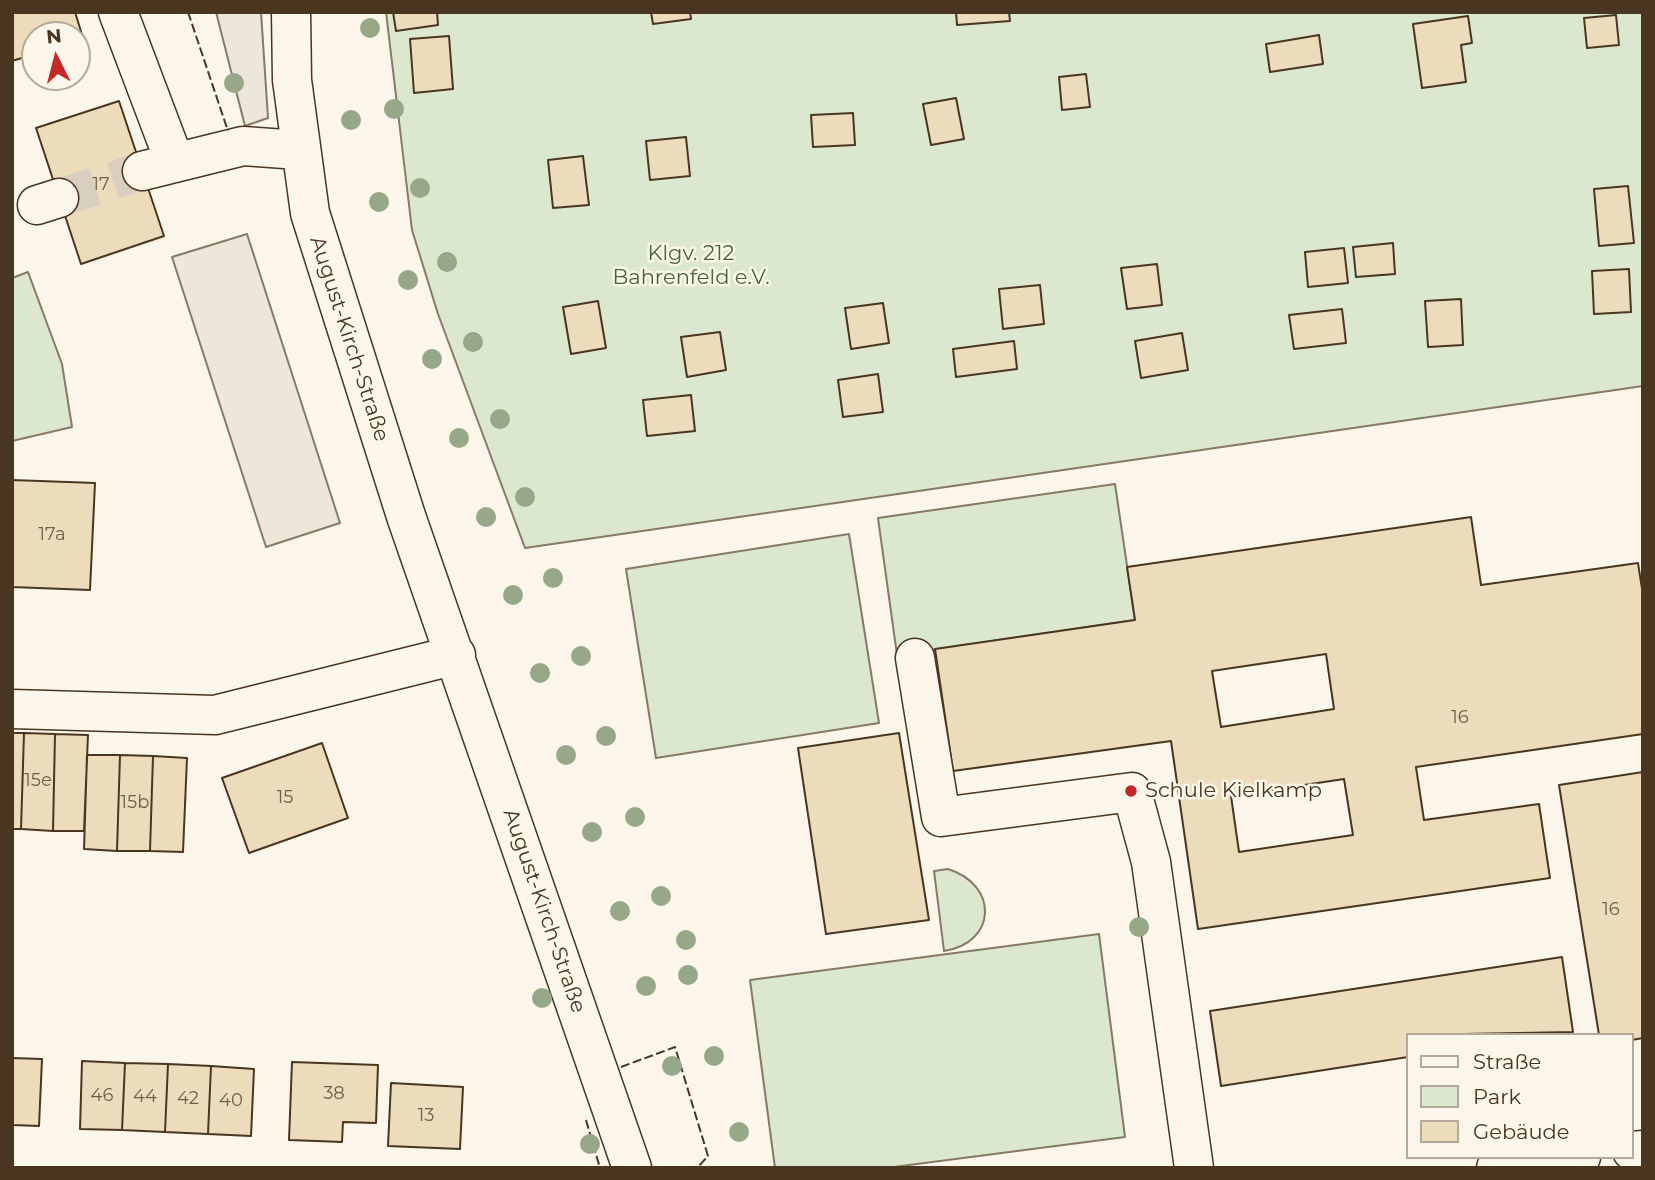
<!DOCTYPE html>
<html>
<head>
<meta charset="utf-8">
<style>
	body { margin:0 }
	#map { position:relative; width:1655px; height:1180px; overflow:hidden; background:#fbf6e9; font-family:Montserrat,sans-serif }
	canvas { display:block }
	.frame { position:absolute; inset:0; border:14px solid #4a3520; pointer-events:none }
	.legend { position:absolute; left:1406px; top:1033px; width:228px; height:126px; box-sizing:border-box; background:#fbf6e9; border:2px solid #b4a999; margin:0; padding:9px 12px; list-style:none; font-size:21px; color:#4a3520 }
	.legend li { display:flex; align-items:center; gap:14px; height:35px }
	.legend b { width:35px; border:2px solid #b4a999 }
	.north { position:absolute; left:21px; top:21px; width:70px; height:70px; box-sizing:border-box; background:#fbf6e9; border:2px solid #b4a999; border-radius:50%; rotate:354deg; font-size:19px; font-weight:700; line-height:28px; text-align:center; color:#4a3520 }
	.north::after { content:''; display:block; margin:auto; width:24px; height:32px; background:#c62828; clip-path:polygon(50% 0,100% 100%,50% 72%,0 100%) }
</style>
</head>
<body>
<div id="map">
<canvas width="1655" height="1180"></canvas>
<div class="frame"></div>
<ul class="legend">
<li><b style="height:9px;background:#fbf6e9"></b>Straße</li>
<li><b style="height:19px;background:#dce7d0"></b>Park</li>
<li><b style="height:19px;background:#ecdcbc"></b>Gebäude</li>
</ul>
<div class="north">N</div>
</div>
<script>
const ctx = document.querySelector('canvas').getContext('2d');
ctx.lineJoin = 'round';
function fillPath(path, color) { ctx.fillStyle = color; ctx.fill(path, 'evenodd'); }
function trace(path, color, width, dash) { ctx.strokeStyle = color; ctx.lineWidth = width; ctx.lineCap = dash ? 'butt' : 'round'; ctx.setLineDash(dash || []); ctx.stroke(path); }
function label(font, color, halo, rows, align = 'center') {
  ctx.font = font + ' Montserrat,sans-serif'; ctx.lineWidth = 5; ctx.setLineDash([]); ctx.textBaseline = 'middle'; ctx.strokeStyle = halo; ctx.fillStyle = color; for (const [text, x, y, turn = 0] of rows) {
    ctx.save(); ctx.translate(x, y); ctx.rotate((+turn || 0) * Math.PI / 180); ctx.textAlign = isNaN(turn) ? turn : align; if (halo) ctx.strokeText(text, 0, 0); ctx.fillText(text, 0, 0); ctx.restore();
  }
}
const green = new Path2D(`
	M 386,12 L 1643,12 L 1643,386 L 525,548 L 438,314 L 412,230 Z
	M 28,272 L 62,364 L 72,427 L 12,441 L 12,278 Z
	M 1115,484 L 1135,620 L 897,655 L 878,518 Z
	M 849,534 L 879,723 L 656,758 L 626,569 Z
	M 948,869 C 999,885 997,943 944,951 L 934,871 Z
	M 1099,934 L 1125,1137 L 886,1168 L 775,1168 L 750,980 Z`);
fillPath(green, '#dce7d0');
trace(green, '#887966', 2);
const parking = new Path2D(`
	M 216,12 L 261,12 L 268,118 L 245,126 Z
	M 247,234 L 340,523 L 266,547 L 172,257 Z`);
fillPath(parking, '#ede7d9');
trace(parking, '#887966', 2);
const building = new Path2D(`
	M 12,12 L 75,12 L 83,38 L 77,40 L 77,35 L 35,35 L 35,54 L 12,61 Z
	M 393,12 L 437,12 L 438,25 L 396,31 Z
	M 651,12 L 690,12 L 691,19 L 653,24 Z
	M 956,12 L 1009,12 L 1010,21 L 957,25 Z
	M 1616,15 L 1619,45 L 1587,48 L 1584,18 Z
	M 1468,16 L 1472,43 L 1461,45 L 1466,82 L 1422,88 L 1413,24 Z
	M 1319,35 L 1323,64 L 1270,72 L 1266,44 Z
	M 449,36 L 453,89 L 414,93 L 410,39 Z
	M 1086,74 L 1090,107 L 1062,110 L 1059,77 Z
	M 956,98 L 964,139 L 931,145 L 923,104 Z
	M 119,101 L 164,236 L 81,264 L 36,128 Z
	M 853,113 L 855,145 L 813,147 L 811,115 Z
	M 686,137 L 690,176 L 650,180 L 646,141 Z
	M 583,156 L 589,205 L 553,208 L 548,160 Z
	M 1628,186 L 1634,243 L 1599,246 L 1594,189 Z
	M 1393,243 L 1395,274 L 1356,277 L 1353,247 Z
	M 1344,248 L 1348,283 L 1308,287 L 1305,252 Z
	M 1157,264 L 1162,305 L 1127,309 L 1121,268 Z
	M 1629,269 L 1631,312 L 1594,314 L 1592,271 Z
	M 1040,285 L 1044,324 L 1003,329 L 999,289 Z
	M 1461,299 L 1463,345 L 1428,347 L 1425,301 Z
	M 598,301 L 606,348 L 571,354 L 563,307 Z
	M 883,303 L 889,343 L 851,349 L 845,308 Z
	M 1342,309 L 1346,343 L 1294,349 L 1289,315 Z
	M 720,332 L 726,370 L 687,377 L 681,337 Z
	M 1182,333 L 1188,370 L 1141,378 L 1135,341 Z
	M 1014,341 L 1017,369 L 956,377 L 953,349 Z
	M 878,374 L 883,412 L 843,417 L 838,380 Z
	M 691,395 L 695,431 L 647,436 L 643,400 Z
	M 12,480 L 95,483 L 90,590 L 12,587 Z
	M 1471,517 L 1481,585 L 1638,563 L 1643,595 L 1643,734 L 1416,767 L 1424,820 L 1539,804 L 1550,878 L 1198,929 L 1171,741 L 953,771 L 935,649 L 1135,620 L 1127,567 ZM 1326,654 L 1334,709 L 1221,727 L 1212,671 ZM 1344,779 L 1353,835 L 1239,852 L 1231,796 Z
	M 12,733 L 24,733 L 21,829 L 12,829 Z
	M 24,733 L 55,734 L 53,831 L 21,829 Z
	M 899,733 L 929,920 L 826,934 L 798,748 Z
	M 55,734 L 88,735 L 84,831 L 53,831 Z
	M 322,743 L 348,818 L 249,853 L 222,778 Z
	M 87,755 L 120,755 L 117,851 L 84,849 Z
	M 120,755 L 153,756 L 150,851 L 117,851 Z
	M 153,756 L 187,758 L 183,852 L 150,851 Z
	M 1643,772 L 1643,1038 L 1632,1040 L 1632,1035 L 1599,1035 L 1559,785 Z
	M 1562,957 L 1573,1032 L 1408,1035 L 1408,1057 L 1221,1086 L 1210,1011 Z
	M 12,1058 L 42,1059 L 39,1126 L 12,1125 Z
	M 82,1061 L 125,1063 L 122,1130 L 80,1129 Z
	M 292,1062 L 378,1065 L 376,1123 L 343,1122 L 342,1142 L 289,1140 Z
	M 125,1063 L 168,1064 L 165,1132 L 122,1130 Z
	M 168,1064 L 211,1066 L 208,1134 L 165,1132 Z
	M 211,1066 L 254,1069 L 251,1136 L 208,1134 Z
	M 391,1083 L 463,1087 L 460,1149 L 388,1146 Z`);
fillPath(building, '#ecdcbc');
trace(building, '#4a3520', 2);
trace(new Path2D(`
	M 59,198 L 142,171`), '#d8cfc1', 38, [38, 19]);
const minor = new Path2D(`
	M 118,12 L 175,163
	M 291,12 L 292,80 L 310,213 L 406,516 L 632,1168
	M 142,171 L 243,146 L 299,150
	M 37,205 L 59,198
	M 915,658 L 941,817 L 1132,792 L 1151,862 L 1194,1168
	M 12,709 L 215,715 L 456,655
	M 1632,1151 L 1643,1150
	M 1496,1168 L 1581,1157`);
trace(minor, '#4a3520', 41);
trace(minor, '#fbf6e9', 38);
trace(new Path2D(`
	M 188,12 L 228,131
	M 621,1067 L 675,1047 L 708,1156 L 697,1168
	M 586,1120 L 600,1168`), '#4a3520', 2, [9, 3.5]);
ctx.fillStyle = '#96a887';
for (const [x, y] of [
	[370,28],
	[234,83],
	[394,109],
	[351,120],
	[420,188],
	[379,202],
	[447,262],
	[408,280],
	[473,342],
	[432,359],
	[500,419],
	[459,438],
	[525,497],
	[486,517],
	[553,578],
	[513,595],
	[581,656],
	[540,673],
	[606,736],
	[566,755],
	[635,817],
	[592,832],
	[661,896],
	[620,911],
	[1139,927],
	[686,940],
	[688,975],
	[646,986],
	[542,998],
	[714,1056],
	[672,1066],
	[739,1132],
	[590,1144]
]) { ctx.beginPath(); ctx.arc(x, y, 10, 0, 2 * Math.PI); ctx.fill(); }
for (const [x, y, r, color] of [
	[1131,791,7,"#c62828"]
]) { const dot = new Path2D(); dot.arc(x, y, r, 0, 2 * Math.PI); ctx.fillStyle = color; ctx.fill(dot); trace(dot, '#fbf6e9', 2.5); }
label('18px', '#725f47', null, [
	["17",101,185],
	["17a",52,535],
	["16",1460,718],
	["15e",38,781],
	["15",285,798],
	["15b",135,803],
	["16",1611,910],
	["38",334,1094],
	["46",102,1096],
	["44",145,1097],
	["42",188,1099],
	["40",231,1101],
	["13",426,1116]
]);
label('21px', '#436837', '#fbf6e9', [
	["Klgv. 212",691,254],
	["Bahrenfeld e.V.",691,278]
]);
label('21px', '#4a3520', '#fbf6e9', [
	["August-Kirch-Straße",349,339,72],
	["August-Kirch-Straße",544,911,71]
]);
label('21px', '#4a3520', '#fbf6e9', [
	["Schule Kielkamp",1145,791]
], 'left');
</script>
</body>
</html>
